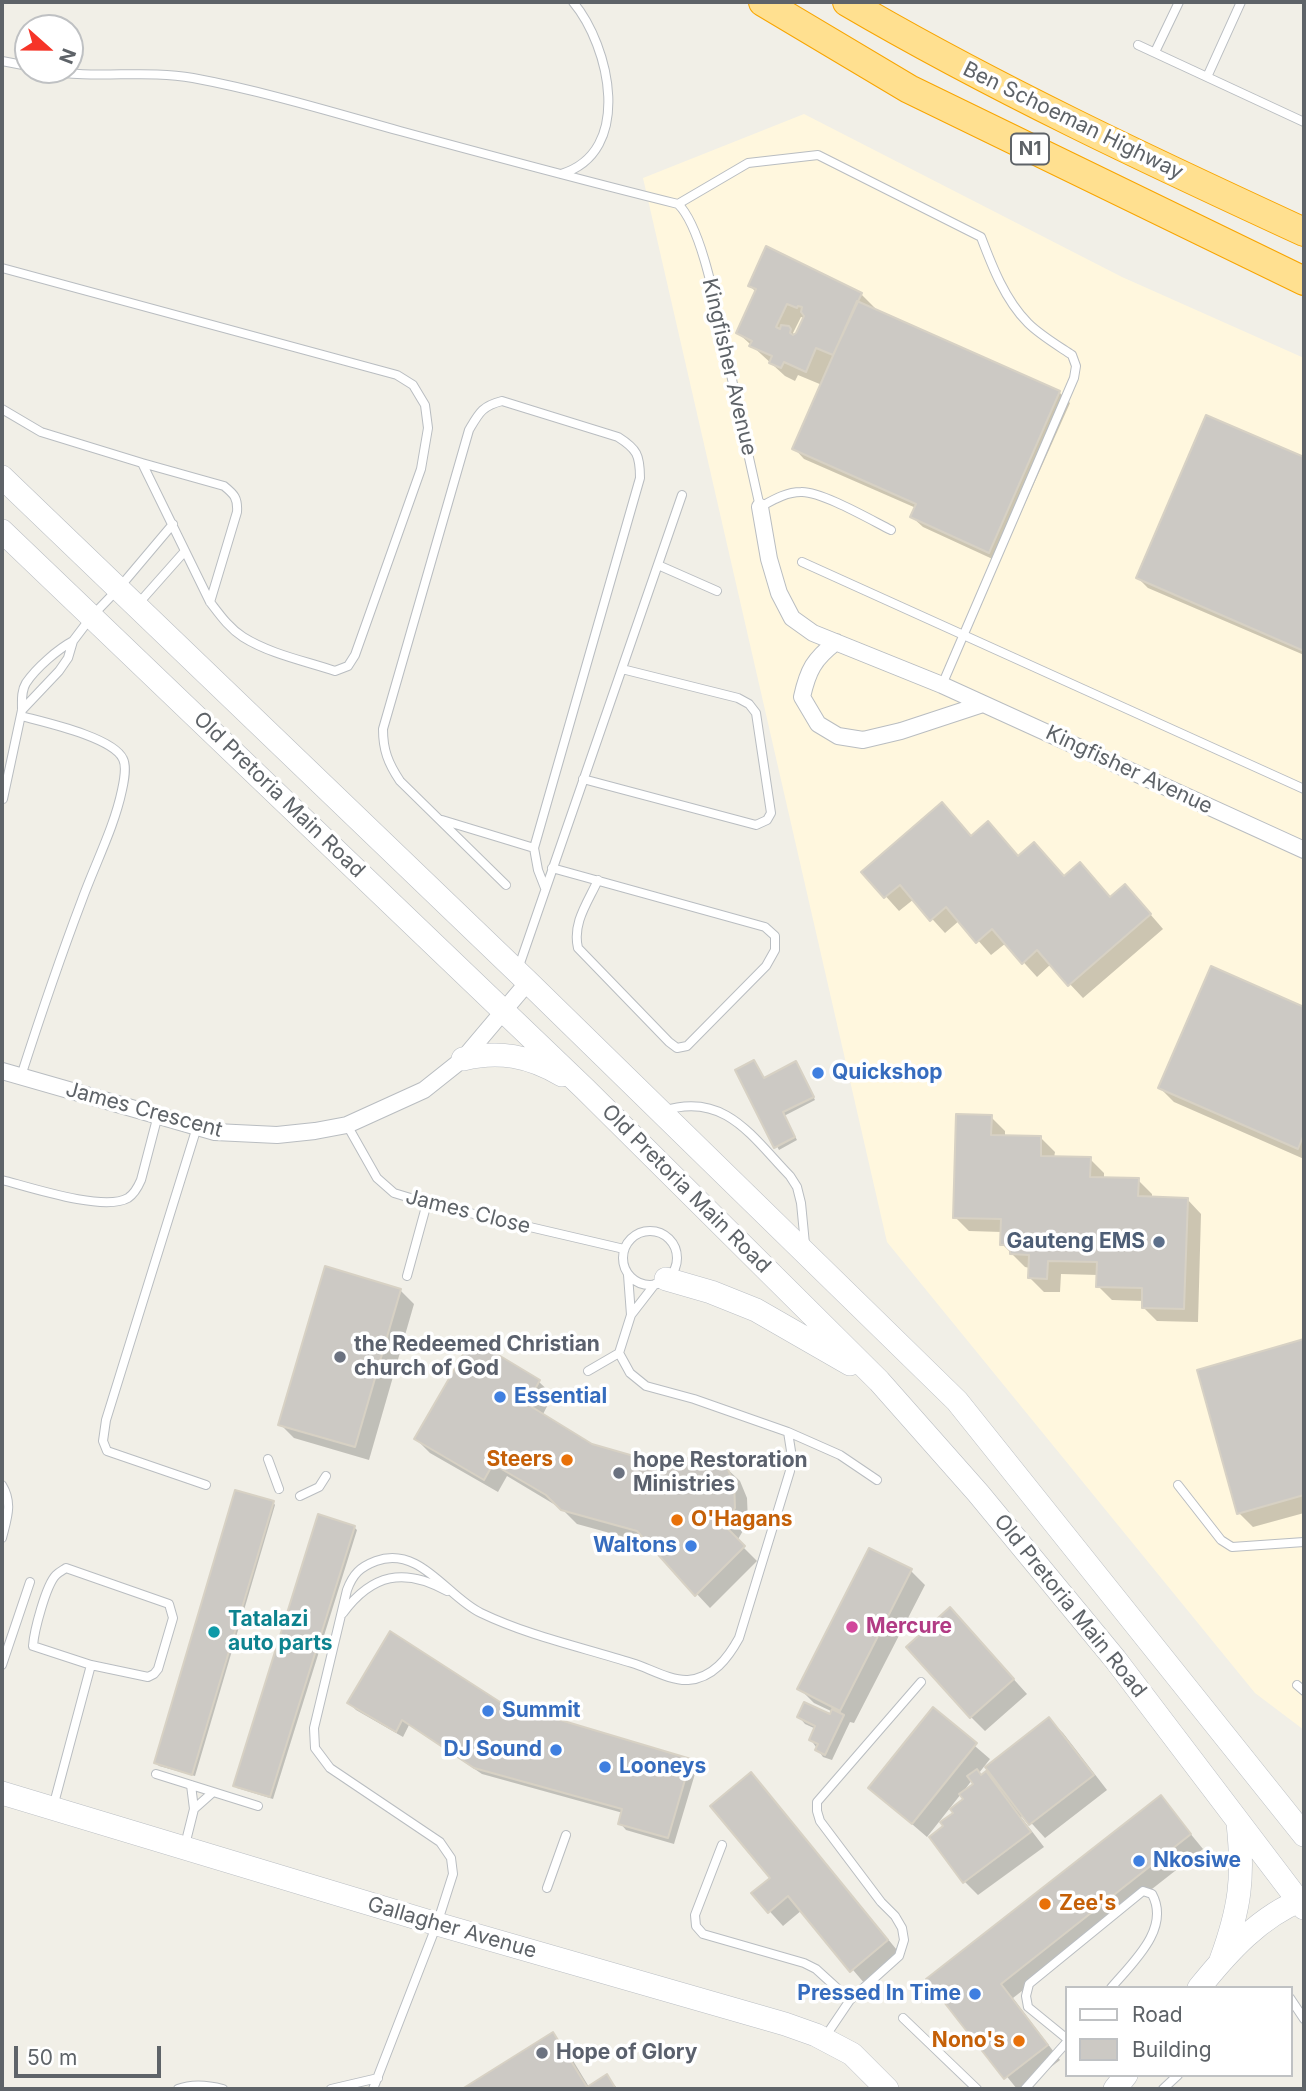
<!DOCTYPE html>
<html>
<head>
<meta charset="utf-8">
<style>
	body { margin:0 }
	#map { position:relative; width:1306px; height:2091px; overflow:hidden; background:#f1efe7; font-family:Inter,sans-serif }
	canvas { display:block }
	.frame { position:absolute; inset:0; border:4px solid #5e6368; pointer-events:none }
	.legend { position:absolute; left:1065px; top:1986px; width:228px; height:91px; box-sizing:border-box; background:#fff; border:2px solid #bfc1c3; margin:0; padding:9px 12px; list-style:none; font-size:21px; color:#5e6368 }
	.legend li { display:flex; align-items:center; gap:14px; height:35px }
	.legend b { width:35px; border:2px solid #bfc1c3 }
	.north { position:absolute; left:14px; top:14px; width:70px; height:70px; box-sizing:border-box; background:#fff; border:2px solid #bfc1c3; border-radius:50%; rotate:111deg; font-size:19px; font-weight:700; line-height:28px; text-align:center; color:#5e6368 }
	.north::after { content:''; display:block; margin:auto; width:24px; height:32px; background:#f63428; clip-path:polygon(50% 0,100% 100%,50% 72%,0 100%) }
	.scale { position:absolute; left:14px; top:2046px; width:147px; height:32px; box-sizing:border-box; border:4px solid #5e6368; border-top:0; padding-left:9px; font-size:21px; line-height:24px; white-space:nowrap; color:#5e6368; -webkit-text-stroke:5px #fff; paint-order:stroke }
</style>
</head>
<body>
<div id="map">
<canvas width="1306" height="2091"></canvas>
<div class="frame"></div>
<ul class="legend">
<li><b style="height:9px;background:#fff"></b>Road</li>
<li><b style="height:19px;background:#ccc9c4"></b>Building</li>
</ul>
<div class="north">N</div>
<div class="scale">50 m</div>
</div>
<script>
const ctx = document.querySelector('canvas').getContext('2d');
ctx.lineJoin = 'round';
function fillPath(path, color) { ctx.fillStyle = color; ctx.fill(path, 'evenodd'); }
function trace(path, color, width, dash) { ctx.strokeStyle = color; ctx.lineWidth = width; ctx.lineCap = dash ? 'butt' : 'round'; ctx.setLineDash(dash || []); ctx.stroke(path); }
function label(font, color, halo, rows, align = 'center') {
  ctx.font = font + ' Inter,sans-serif'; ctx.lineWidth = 7; ctx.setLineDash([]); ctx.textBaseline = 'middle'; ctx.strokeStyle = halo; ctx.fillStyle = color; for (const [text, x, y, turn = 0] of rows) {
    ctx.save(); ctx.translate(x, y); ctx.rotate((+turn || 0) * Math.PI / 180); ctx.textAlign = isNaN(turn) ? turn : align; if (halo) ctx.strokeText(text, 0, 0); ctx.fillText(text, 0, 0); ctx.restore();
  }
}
fillPath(new Path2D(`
	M 804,114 L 1122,277 L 1304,358 L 1304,1730 L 1255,1693 L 887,1242 L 643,178 Z`), '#fff7de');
fillPath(new Path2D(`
	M 750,286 L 861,294 L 875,308 L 874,310 L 1059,392 L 1070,403 L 999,562 L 923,527 L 912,517 L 916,508 L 804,459 L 794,448 L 822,385 L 798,375 L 795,381 L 785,376 L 738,333 L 756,292 ZM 801,317 L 805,318 L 795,335 L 793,333 Z
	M 1207,417 L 1304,459 L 1304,655 L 1148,588 L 1138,578 Z
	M 972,837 L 1065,878 L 1080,864 L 1111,898 L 1138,900 L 1163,929 L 1083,998 L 1051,964 L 1037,977 L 1006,943 L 991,955 L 960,920 L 945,933 L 914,899 L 899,911 L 864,872 Z
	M 1212,968 L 1304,1008 L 1304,1159 L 1174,1102 L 1160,1088 Z
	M 754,1062 L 764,1079 L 798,1066 L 815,1100 L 784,1116 L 797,1140 L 779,1150 L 737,1071 Z
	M 991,1117 L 1005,1131 L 1005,1137 L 1041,1138 L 1055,1152 L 1054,1158 L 1090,1159 L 1104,1173 L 1104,1179 L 1138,1180 L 1152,1194 L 1152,1198 L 1187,1199 L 1201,1214 L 1198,1322 L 1157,1321 L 1143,1307 L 1144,1301 L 1112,1300 L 1098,1286 L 1098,1275 L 1061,1274 L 1060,1292 L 1044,1292 L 1030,1278 L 1030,1268 L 1025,1267 L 1002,1244 L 1002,1232 L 969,1231 L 955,1217 Z
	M 400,1290 L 414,1304 L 369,1460 L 294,1438 L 280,1424 Z
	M 473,1341 L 539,1382 L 553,1395 L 542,1416 L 591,1446 L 672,1469 L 725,1467 L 740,1481 L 747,1498 L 748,1522 L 737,1541 L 757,1561 L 710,1608 L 650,1544 L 577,1524 L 562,1509 L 507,1476 L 498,1492 L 430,1453 L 416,1439 Z
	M 1304,1341 L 1304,1513 L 1253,1527 L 1239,1513 L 1199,1371 Z
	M 273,1502 L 275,1505 L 195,1776 L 159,1766 L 156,1763 Z
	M 354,1527 L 357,1530 L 273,1799 L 237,1788 L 235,1785 Z
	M 911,1571 L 925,1585 L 854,1723 L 850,1722 L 832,1760 L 823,1757 L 811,1740 L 816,1729 L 805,1724 L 799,1717 L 831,1717 L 833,1712 L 814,1703 L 800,1689 Z
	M 964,1624 L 1027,1694 L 985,1731 L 971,1717 Z
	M 349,1703 L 500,1703 L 690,1760 L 697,1767 L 674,1844 L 626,1830 L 620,1823 L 623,1813 L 482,1774 L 409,1725 L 403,1737 L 356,1710 Z
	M 933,1710 L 990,1759 L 979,1773 L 982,1776 L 986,1774 L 1002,1790 L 1049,1719 L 1063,1733 L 1107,1790 L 1045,1838 L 1024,1815 L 1021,1817 L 1044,1847 L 978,1895 L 965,1882 L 945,1827 L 965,1799 L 961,1794 L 927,1837 L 870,1788 ZM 972,1780 L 975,1784 L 963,1792 Z
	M 751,1775 L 765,1789 L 901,1955 L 865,1984 L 802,1910 L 783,1926 L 754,1894 L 772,1878 Z
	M 1161,1798 L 1203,1849 L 1013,1998 L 1060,2060 L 1023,2089 L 1017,2089 L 929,1980 Z
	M 552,2034 L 563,2044 L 589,2087 L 606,2076 L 618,2089 L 465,2089 Z`), '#0003');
const building = new Path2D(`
	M 766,246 L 862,293 L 833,355 L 816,348 L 806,372 L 784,362 L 781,368 L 769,363 L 772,356 L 749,346 L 752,341 L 736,333 L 756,289 L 748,286 ZM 787,304 L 797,308 L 798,306 L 802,307 L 801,312 L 804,316 L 796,333 L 793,335 L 790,333 L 791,329 L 789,326 L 781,325 L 780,329 L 776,327 Z
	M 857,301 L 1060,391 L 989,553 L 910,517 L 916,504 L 792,449 Z
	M 1206,415 L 1304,457 L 1304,651 L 1136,578 Z
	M 942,802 L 971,836 L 988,821 L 1018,856 L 1034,842 L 1064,876 L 1080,862 L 1110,897 L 1125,884 L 1151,914 L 1068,986 L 1037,950 L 1022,964 L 992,929 L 976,943 L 946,907 L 930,921 L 900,885 L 884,898 L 861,872 Z
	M 1211,966 L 1304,1007 L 1304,1134 L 1298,1149 L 1158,1088 Z
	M 754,1060 L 764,1078 L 796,1061 L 814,1097 L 783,1112 L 795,1137 L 774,1148 L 735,1070 Z
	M 956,1114 L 992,1115 L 991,1135 L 1041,1136 L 1041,1156 L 1091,1157 L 1090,1177 L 1139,1178 L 1138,1196 L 1188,1198 L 1184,1309 L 1142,1308 L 1142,1288 L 1096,1287 L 1097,1262 L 1048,1261 L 1047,1279 L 1028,1278 L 1029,1255 L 1010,1254 L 1010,1245 L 1000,1245 L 1001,1219 L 953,1218 Z
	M 325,1266 L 401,1289 L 355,1447 L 278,1425 Z
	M 472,1339 L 540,1380 L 527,1404 L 592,1444 L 672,1467 L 688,1458 L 707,1456 L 726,1465 L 734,1483 L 735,1508 L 724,1525 L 745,1546 L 695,1596 L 637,1531 L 561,1510 L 546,1495 L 493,1464 L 484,1480 L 414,1439 Z
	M 1304,1339 L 1304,1495 L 1237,1514 L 1197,1370 Z
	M 235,1490 L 274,1501 L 192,1775 L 154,1763 Z
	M 318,1514 L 355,1526 L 270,1797 L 233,1786 Z
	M 869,1548 L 912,1569 L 840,1711 L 797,1689 Z
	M 950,1607 L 1014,1679 L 970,1718 L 906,1647 Z
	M 390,1631 L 500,1702 L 691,1759 L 668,1838 L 618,1824 L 622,1809 L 474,1768 L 402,1720 L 396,1732 L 347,1703 Z
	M 804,1702 L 830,1714 L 832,1709 L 844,1715 L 825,1755 L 815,1750 L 818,1744 L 809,1740 L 815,1726 L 797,1717 Z
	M 933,1707 L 977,1743 L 912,1824 L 868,1788 Z
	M 1049,1717 L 1094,1775 L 1029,1825 L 985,1767 Z
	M 977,1769 L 981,1775 L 986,1771 L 1031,1832 L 963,1883 L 929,1837 L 943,1826 L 940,1822 L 953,1813 L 950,1809 L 963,1799 L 959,1794 L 973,1784 L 967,1776 Z
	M 751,1772 L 888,1940 L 850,1972 L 788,1896 L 768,1913 L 751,1893 L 770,1878 L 710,1806 Z
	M 1161,1795 L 1191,1834 L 1001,1984 L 1048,2045 L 1004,2079 L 926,1979 Z
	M 553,2032 L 587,2087 L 607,2074 L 616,2089 L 462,2089 Z`);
fillPath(building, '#ccc9c4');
trace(building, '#d7d1c4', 2);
const lane = new Path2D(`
	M 1138,45 L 1304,122
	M 1155,52 L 1179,2
	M 2,61 L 28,66
	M 45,70 C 94,80 144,69 193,78 C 263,91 332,112 400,131 C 492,156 585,181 678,204 C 704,229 719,323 728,360 C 738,409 749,458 760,507 C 773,500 786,492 801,492 C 821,491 871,520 891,530
	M 1207,77 L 1241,2
	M 561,174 C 634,152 610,46 573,2
	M 678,204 L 748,163 L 818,155 L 981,237 C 992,266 1005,300 1028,323 C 1040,335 1057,345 1072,355 L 1076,366 L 1074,378 L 942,685
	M 2,268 L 397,375 L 413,385 L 425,405 L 428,428 L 421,469 L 355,655 L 348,666 L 335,671 C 305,661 270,654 243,637 C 229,628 220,615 210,602 L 142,463 L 41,432 L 2,409
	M 142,463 L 224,486 C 234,494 238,498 237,512 L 210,602
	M 802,562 L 1304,789
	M 658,565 L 717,591
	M 138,604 L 185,551
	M 22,710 L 59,671 L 68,658 L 73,641 L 92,616 L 119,588 L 173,524
	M 583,779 L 756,825 L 767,820 L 771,813 L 756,713 L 749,704 L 738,698 L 622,669
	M 3,799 L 22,710 C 22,701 21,691 26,683 C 36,668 58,649 73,641
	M 442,820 L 534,848
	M 552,868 L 765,927 L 775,936 L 775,950 L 766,966 L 687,1046 L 677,1048 L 669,1042 L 578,948 C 572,923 588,902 598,880
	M 506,885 L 400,781 C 388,763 383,750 383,729 L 469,430 C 479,413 482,406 502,401 L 618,437 C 637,449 640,455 640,478 L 534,848 L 538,870 L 545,888
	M 518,969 L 682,495
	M 21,1076 C 40,1017 60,958 82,900 C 95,864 114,828 122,790 C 124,781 127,767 123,759 C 113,737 43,722 21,716
	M 663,1111 C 725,1091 752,1137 790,1176 L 797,1187 L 801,1203 L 805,1244
	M 347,1125 L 377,1178 L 394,1193 L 427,1203 L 624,1249
	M 197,1127 L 106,1420 L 103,1441 L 107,1451 L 206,1485
	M 2,1180 C 29,1187 104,1212 128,1198 C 134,1194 138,1187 141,1180 L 158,1115
	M623 1258a27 27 0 1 1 54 0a27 27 0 1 1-54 0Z
	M 628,1275 L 631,1315
	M 407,1276 L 427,1203
	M 588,1371 L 619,1353 L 631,1315 L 655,1284
	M 788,1432 L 840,1455 L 877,1480
	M 268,1459 L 279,1489
	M 2,1485 C 13,1503 7,1518 2,1538
	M 1178,1485 L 1221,1540 L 1232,1547 L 1304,1542
	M 300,1496 L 319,1487 L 326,1476
	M 66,1568 L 169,1604 L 173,1618 L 158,1669 L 154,1674 L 148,1677 L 91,1665 L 33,1646 C 34,1631 46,1585 56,1575 C 59,1572 63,1570 66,1568 Z
	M 343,1613 C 372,1574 404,1567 447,1591
	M 2,1665 L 30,1582
	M 1297,1685 L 1304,1691
	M 156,1774 L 258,1806
	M 53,1807 L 91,1665
	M 194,1809 L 212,1793
	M 185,1845 L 194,1809 L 191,1785
	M 722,1845 L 695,1915 L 696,1926 L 703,1934 L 804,1963 L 816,1969 L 850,2000
	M 547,1888 L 566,1835
	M 1290,1998 L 1304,2019
	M 903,2018 L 977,2089
	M 825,2037 L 850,2000 L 899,1956 L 904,1940 L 902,1928 L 895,1916 L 881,1902 L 820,1821 L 817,1811 L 817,1802 L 921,1682
	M 1066,2038 L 1028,2007 L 1026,1996 L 1029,1984 L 1143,1891 L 1152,1894 C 1171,1929 1132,1963 1111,1988
	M 178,2089 C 193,2083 208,2085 223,2089
	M 331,2089 L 378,2078
	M 373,2089 L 437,1924 L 453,1874 L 451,1858 L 440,1842 L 330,1768 L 315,1748 L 314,1728 L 347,1590 C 353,1574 360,1567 376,1561 C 420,1545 447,1597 481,1613 C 529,1636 581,1647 632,1663 C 649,1668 670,1681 688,1680 C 713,1678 728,1658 739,1638 L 790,1471 L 791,1451 L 788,1432 L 694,1399 L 646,1386 L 630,1373 L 619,1353
	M 1025,2089 L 1066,2043
	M 1163,2089 L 1178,2075`);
const street = new Path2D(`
	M 760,507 L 769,559 L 779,593 L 792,618 L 813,633 L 942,685 L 1304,850
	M 836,642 C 814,659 808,670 802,697 L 818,724 L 838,736 L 863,740 L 901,731 L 983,704
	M 2,1071 L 215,1132 L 277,1135 L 315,1131 L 347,1125 L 424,1090 L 463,1059 L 528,982`);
const secondary = new Path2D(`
	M 2,477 L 528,982 L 957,1401 L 1304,1835
	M 2,531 L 585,1089 L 879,1381 L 978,1493 L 1115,1659 L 1304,1908
	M 463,1059 C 499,1050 529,1056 562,1075
	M 666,1279 L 711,1292 L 756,1310 L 850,1364
	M 2,1793 L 437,1924 L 785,2024 L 816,2035 L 852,2054 L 887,2089
	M 1221,1960 C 1240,1908 1244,1878 1238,1823
	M 1199,1988 C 1228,1952 1260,1916 1304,1899
	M 1115,2089 L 1126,2075`);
const highway = new Path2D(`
	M 763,2 L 909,89 L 1304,281
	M 847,2 C 994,88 1150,161 1304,232`);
trace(lane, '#b9bdc1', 10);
trace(street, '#b9bdc1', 18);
trace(secondary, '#babec3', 24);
trace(highway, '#f8a500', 30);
trace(lane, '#fff', 8);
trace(street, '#fff', 16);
trace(secondary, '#fff', 23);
trace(highway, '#ffe090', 28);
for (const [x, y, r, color] of [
	[818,1073,7,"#3f7fe0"],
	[1159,1242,7,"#5c6f8a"],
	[340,1357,7,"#6b7280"],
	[500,1397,7,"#3f7fe0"],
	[567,1460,7,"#e8710a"],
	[619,1473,7,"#6b7280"],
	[677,1520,7,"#e8710a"],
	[691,1546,7,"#3f7fe0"],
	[852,1627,7,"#d1479c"],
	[214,1632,7,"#0f9aa8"],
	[488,1711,7,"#3f7fe0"],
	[556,1750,7,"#3f7fe0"],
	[605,1767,7,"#3f7fe0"],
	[1139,1861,7,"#3f7fe0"],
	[1045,1904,7,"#e8710a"],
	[975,1994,7,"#3f7fe0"],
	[1019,2041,7,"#e8710a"],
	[542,2053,7,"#6b7280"]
]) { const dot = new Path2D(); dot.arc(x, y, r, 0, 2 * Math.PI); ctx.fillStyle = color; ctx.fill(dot); trace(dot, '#fff', 2.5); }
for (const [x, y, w] of [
	[1030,149,38]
]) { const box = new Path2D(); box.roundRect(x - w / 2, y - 15.5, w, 31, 5); ctx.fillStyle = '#fff'; ctx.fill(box); trace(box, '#5e6368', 2); }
label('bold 19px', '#5e6368', null, [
	["N1",1030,149]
]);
label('21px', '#5e6368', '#fff', [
	["Ben Schoeman Highway",1073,121,26],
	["Kingfisher Avenue",729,367,77],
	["Kingfisher Avenue",1129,770,25],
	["Old Pretoria Main Road",279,795,44],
	["James Crescent",144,1110,15],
	["Old Pretoria Main Road",686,1189,45],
	["James Close",468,1212,14],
	["Old Pretoria Main Road",1070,1606,51],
	["Gallagher Avenue",452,1928,16]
]);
label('bold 21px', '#366cbe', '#fff', [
	["Quickshop",832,1073],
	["Essential",514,1397],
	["Waltons",677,1546,"right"],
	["Summit",502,1711],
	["DJ Sound",542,1750,"right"],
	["Looneys",619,1767],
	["Nkosiwe",1153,1861],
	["Pressed In Time",961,1994,"right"]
], 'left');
label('bold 21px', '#4e5e75', '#fff', [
	["Gauteng EMS",1145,1242]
], 'right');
label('bold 21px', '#5b616d', '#fff', [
	["the Redeemed Christian",354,1345],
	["church of God",354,1369],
	["hope Restoration",633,1461],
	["Ministries",633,1485],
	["Hope of Glory",556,2053]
], 'left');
label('bold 21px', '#c56008', '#fff', [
	["Steers",553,1460],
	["O'Hagans",691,1520,"left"],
	["Zee's",1059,1904,"left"],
	["Nono's",1005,2041]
], 'right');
label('bold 21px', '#0d838f', '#fff', [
	["Tatalazi",228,1620],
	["auto parts",228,1644]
], 'left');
label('bold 21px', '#b23c85', '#fff', [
	["Mercure",866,1627]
], 'left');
</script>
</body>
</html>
